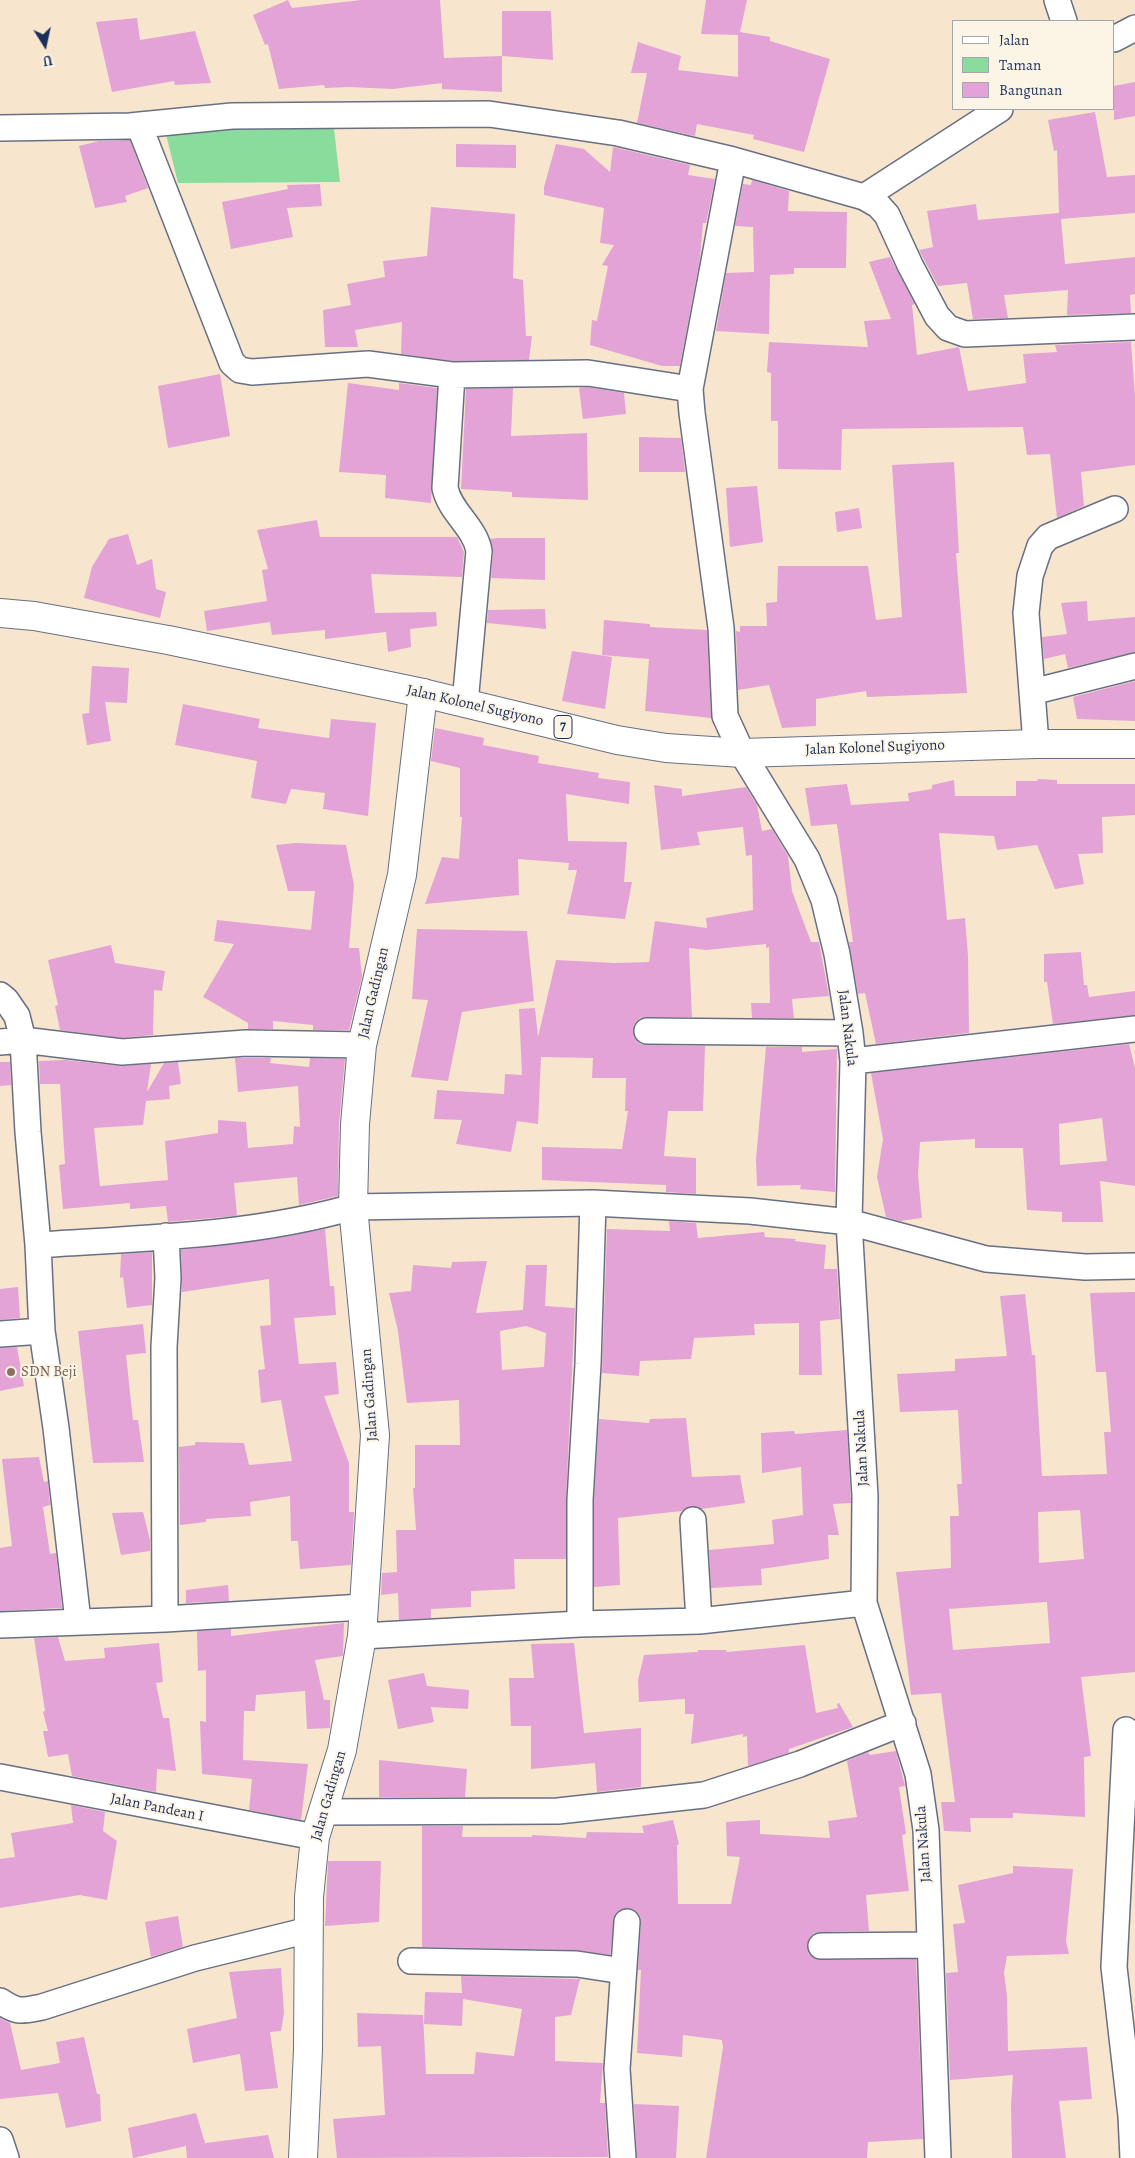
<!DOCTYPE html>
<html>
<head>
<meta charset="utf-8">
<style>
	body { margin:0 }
	#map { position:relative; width:1135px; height:2158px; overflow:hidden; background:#f7e6cd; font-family:Alegreya,serif }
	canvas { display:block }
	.legend { position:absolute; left:952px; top:20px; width:162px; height:90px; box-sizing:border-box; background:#fcf5e5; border:1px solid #a2a6af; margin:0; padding:6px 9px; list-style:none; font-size:15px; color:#1b2f5e }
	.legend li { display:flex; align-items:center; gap:10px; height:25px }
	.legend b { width:25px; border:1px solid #a2a6af }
	.north { position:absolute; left:20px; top:20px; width:50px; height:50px; -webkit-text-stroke:4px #fcf5e5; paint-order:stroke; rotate:170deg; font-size:14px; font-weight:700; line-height:20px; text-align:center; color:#1b2f5e }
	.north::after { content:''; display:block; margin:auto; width:18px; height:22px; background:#1b2f5e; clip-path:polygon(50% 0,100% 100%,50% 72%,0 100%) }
</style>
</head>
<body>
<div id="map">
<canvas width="1135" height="2158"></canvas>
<ul class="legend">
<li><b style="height:6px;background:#fff"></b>Jalan</li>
<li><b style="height:14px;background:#8adc9d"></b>Taman</li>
<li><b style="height:14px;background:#e3a3d6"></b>Bangunan</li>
</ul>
<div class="north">U</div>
</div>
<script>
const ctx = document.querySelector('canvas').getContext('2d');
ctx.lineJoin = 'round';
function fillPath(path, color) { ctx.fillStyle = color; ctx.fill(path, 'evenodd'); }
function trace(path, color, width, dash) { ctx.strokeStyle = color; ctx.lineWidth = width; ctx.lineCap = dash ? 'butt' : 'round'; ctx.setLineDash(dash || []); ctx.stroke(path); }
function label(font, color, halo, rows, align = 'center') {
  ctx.font = font + ' Alegreya,serif'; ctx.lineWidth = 4; ctx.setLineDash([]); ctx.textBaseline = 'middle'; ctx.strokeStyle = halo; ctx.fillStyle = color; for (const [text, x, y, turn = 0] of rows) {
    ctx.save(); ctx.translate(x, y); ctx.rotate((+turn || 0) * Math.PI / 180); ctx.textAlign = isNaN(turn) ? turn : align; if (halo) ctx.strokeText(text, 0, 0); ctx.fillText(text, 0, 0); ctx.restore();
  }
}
fillPath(new Path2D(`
	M 332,111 L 340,182 L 178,183 L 162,118 Z`), '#8adc9d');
fillPath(new Path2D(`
	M 288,0 L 292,8 L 361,0 L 440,0 L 444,58 L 502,56 L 502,92 L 442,89 L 442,83 L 393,89 L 349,87 L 325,88 L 324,85 L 279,89 L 268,44 L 265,45 L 253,15 Z
	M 706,0 L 747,0 L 740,32 L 770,37 L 770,41 L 830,59 L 804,152 L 753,139 L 754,135 L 697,124 L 695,136 L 637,123 L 647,73 L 631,73 L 638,42 L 681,56 L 678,70 L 738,77 L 738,35 L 701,34 Z
	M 502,11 L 551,11 L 553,60 L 502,56 Z
	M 137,18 L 140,40 L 195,31 L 211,83 L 175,85 L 174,81 L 112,92 L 96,22 Z
	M 1135,82 L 1135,116 L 1114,120 L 1114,86 Z
	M 1095,112 L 1107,177 L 1135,175 L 1135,213 L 1061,219 L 1065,264 L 1135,257 L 1135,294 L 1130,295 L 1131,313 L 1067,315 L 1068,290 L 1004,295 L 1008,318 L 973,319 L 967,283 L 938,286 L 919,250 L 933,247 L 927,211 L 976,204 L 978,220 L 1059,213 L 1057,150 L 1054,151 L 1048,120 Z
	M 130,140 L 148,188 L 125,196 L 127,202 L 95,208 L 79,146 L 99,141 Z
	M 456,144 L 516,145 L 516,168 L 456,167 Z
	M 556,144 L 584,149 L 610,172 L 613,147 L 690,165 L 688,175 L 715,179 L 706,223 L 703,223 L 700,258 L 680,366 L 662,366 L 590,345 L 592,320 L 597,321 L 608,266 L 602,265 L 614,245 L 600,243 L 604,208 L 544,195 L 544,187 Z
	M 752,180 L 789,191 L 788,211 L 847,212 L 846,268 L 794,268 L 794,274 L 770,275 L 769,334 L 716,331 L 726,273 L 754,272 L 753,227 L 735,226 L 743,184 L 751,185 Z
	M 320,184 L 322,206 L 287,208 L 293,237 L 231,249 L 222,202 L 288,189 L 287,185 Z
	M 431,207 L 515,214 L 513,278 L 523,280 L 526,336 L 532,336 L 529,360 L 453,361 L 401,354 L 402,322 L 355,330 L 358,347 L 325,347 L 323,310 L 351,305 L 347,284 L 385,277 L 383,261 L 427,256 Z
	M 890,257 L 915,304 L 912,305 L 917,355 L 959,347 L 968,391 L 1026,383 L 1023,354 L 1057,352 L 1055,345 L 1131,342 L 1135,395 L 1135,465 L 1081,472 L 1084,506 L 1057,518 L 1050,454 L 1027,455 L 1023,427 L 842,429 L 841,470 L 778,469 L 778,421 L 771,421 L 771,373 L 767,372 L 769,342 L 868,347 L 864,321 L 891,319 L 869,262 Z
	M 220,374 L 230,436 L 168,448 L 158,386 Z
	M 348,383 L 399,390 L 399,383 L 437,388 L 431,503 L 385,498 L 386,475 L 339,472 Z
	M 587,387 L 624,393 L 626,414 L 583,419 L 579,388 Z
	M 513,388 L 511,436 L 587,433 L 588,500 L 512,497 L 512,492 L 461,489 L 466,389 Z
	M 639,437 L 681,438 L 685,472 L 639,472 Z
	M 954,462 L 959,553 L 956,553 L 967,693 L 867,697 L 866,691 L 816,699 L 816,726 L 782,728 L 769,685 L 738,690 L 736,631 L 740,632 L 740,626 L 767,626 L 766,603 L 777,602 L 778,566 L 868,566 L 876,620 L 902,617 L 892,465 Z
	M 757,486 L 763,542 L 730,547 L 726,488 Z
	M 859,508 L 862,528 L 837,532 L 835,512 Z
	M 317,520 L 320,537 L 457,537 L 464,552 L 462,577 L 371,574 L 375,613 L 436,612 L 437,626 L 410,629 L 411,647 L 388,652 L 386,632 L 325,639 L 325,630 L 272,635 L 270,622 L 207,631 L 204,611 L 267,601 L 262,570 L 268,569 L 257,530 Z
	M 128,534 L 137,565 L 152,559 L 156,589 L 166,592 L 160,618 L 84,598 L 92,567 L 109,539 Z
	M 498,538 L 545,538 L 545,580 L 491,578 L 493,552 L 490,539 Z
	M 1087,601 L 1088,621 L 1135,617 L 1135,652 L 1068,668 L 1065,654 L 1044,659 L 1042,637 L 1067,634 L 1061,603 Z
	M 545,609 L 546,629 L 487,623 L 488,610 Z
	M 604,620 L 650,624 L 650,627 L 707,630 L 711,718 L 645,711 L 649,659 L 602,655 Z
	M 572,651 L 612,657 L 605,709 L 562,701 Z
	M 92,666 L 129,668 L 127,703 L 105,702 L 111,741 L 87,745 L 82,714 L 89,713 Z
	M 1135,681 L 1135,721 L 1077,719 L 1073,697 Z
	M 183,704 L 260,719 L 258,728 L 329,738 L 331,719 L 376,723 L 368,816 L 323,809 L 325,793 L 291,789 L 286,804 L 251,798 L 257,761 L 175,745 Z
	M 435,728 L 484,738 L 483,745 L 539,756 L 538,763 L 599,773 L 598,778 L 630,782 L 629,804 L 566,794 L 568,841 L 627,842 L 624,882 L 632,882 L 625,919 L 567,914 L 577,870 L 568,870 L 569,863 L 518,859 L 519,895 L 425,904 L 442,857 L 459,859 L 462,817 L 460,817 L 460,768 L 431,761 Z
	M 1037,779 L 1057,780 L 1057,784 L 1135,784 L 1135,815 L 1102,817 L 1103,853 L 1078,854 L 1084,884 L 1055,889 L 1037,845 L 997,850 L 994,836 L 939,833 L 947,920 L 965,918 L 968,956 L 969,1033 L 876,1044 L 865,993 L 858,994 L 849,942 L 853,942 L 837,824 L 811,826 L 805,788 L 847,784 L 851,805 L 909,801 L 908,793 L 932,789 L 932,785 L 954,780 L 955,796 L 1016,796 L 1016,781 L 1038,781 Z
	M 654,785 L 682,789 L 682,796 L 746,787 L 757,805 L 762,831 L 772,829 L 788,856 L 792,891 L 811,942 L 819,942 L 829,996 L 792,999 L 794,1018 L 752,1018 L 751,1003 L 770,1003 L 769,947 L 766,948 L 766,944 L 706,950 L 689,948 L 692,1017 L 647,1017 L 640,1018 L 635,1023 L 633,1031 L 635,1038 L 640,1044 L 647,1045 L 705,1046 L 703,1111 L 668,1111 L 664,1156 L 696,1158 L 696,1194 L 666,1192 L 666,1185 L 542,1180 L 542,1147 L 622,1149 L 628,1111 L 625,1111 L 626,1078 L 592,1078 L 593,1058 L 541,1057 L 538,1124 L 517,1121 L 511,1152 L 456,1144 L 462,1120 L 434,1119 L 437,1090 L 504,1094 L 505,1074 L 522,1075 L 519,1009 L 535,1008 L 538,1037 L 556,960 L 614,963 L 649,962 L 655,921 L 707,928 L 706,918 L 753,910 L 752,855 L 746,856 L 743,827 L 697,832 L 700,845 L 661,850 Z
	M 296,843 L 346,845 L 354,885 L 349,948 L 359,948 L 362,977 L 349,1030 L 313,1030 L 313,1025 L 273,1021 L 273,1029 L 248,1029 L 248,1023 L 203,997 L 234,944 L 214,941 L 217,920 L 311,930 L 315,891 L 288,891 L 276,845 Z
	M 417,929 L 527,931 L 534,1001 L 462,1012 L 448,1081 L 411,1077 L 428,1000 L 412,999 Z
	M 111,945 L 115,963 L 165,971 L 162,991 L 154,990 L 153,1035 L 122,1038 L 60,1030 L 55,1006 L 58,1005 L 48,960 Z
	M 1081,952 L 1084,985 L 1087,985 L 1089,997 L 1135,991 L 1135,1015 L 1053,1024 L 1047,982 L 1044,982 L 1044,954 Z
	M 1129,1044 L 1135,1068 L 1135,1186 L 1100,1181 L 1103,1222 L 1062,1222 L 1062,1212 L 1027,1210 L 1023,1148 L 975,1148 L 975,1139 L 920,1142 L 918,1175 L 922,1218 L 900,1221 L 886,1217 L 877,1177 L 883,1139 L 871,1073 ZM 1102,1118 L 1107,1161 L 1060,1165 L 1059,1124 Z
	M 766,1047 L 802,1047 L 802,1052 L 837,1049 L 835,1192 L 800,1189 L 801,1185 L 757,1186 L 756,1159 Z
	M 235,1058 L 271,1058 L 270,1063 L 309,1067 L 310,1058 L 345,1059 L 339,1124 L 338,1196 L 299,1205 L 297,1177 L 234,1183 L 237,1215 L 235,1216 L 168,1222 L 166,1206 L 130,1209 L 130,1203 L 63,1209 L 59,1165 L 65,1164 L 60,1084 L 40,1084 L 39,1061 L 66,1060 L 120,1066 L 151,1064 L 147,1092 L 164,1063 L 178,1062 L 181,1084 L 169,1086 L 170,1099 L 146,1101 L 143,1125 L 94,1128 L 100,1186 L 168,1180 L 165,1141 L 218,1133 L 218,1120 L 246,1122 L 248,1148 L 293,1144 L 294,1126 L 300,1127 L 298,1086 L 238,1092 Z
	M 0,1062 L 10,1062 L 11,1085 L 0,1086 Z
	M 669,1221 L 696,1223 L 698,1238 L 764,1232 L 765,1237 L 796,1239 L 795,1241 L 826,1245 L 824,1269 L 837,1269 L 840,1319 L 820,1321 L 822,1375 L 799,1375 L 799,1323 L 754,1324 L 755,1335 L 694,1338 L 691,1359 L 640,1361 L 639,1376 L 602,1373 L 607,1229 L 670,1231 Z
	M 325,1229 L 330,1286 L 334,1286 L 336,1315 L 294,1318 L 299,1364 L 336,1362 L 339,1394 L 324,1396 L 349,1463 L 349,1512 L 354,1512 L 351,1565 L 300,1569 L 298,1541 L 291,1541 L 290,1496 L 250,1502 L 251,1516 L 206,1519 L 206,1522 L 180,1525 L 179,1447 L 195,1445 L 195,1442 L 244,1443 L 249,1465 L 292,1461 L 281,1400 L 261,1403 L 258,1370 L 265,1369 L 260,1326 L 271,1325 L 269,1279 L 182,1292 L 181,1250 L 278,1238 Z
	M 152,1252 L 152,1305 L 127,1308 L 123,1277 L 120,1278 L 121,1254 Z
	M 487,1261 L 476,1313 L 523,1310 L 526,1265 L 547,1265 L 545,1306 L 575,1308 L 566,1499 L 566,1559 L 514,1559 L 515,1589 L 471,1591 L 471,1607 L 431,1609 L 431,1618 L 399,1620 L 398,1593 L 381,1595 L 382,1573 L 397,1572 L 396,1530 L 416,1530 L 413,1488 L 415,1488 L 415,1445 L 460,1445 L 459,1400 L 407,1403 L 398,1331 L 389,1293 L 411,1291 L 413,1265 L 451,1268 L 452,1262 ZM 526,1326 L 546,1333 L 544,1367 L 502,1370 L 500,1331 Z
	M 18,1287 L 20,1318 L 0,1320 L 0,1289 Z
	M 1135,1292 L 1135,1672 L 1081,1677 L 1091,1756 L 1084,1757 L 1085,1817 L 1013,1813 L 1013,1818 L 970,1818 L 971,1832 L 944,1831 L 941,1802 L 955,1802 L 941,1693 L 911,1695 L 896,1572 L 951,1568 L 950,1516 L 959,1516 L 957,1484 L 962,1484 L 958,1410 L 900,1412 L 897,1374 L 955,1371 L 955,1359 L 1007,1356 L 1000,1296 L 1025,1294 L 1032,1355 L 1035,1355 L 1042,1476 L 1107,1474 L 1104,1432 L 1111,1432 L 1106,1372 L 1096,1372 L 1090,1293 ZM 1080,1510 L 1084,1559 L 1039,1563 L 1038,1512 ZM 1047,1602 L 1050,1643 L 953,1650 L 949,1609 Z
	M 143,1324 L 146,1353 L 126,1355 L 133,1420 L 138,1420 L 144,1462 L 93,1463 L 78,1331 Z
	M 17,1347 L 24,1386 L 0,1391 L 0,1348 Z
	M 686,1418 L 692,1477 L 740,1475 L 745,1503 L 701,1509 L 692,1506 L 682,1511 L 618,1518 L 620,1585 L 594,1587 L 594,1500 L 599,1419 L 649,1423 L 650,1419 Z
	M 847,1430 L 851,1503 L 833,1504 L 839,1535 L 828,1535 L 829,1559 L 761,1569 L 762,1585 L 711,1588 L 709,1550 L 774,1544 L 772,1520 L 803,1515 L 801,1467 L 762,1473 L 761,1433 L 794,1431 L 795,1434 Z
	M 39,1457 L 44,1482 L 48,1481 L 50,1505 L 43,1507 L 50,1554 L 56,1553 L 62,1608 L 0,1611 L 0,1548 L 12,1546 L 2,1459 Z
	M 143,1512 L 150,1540 L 150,1551 L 121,1555 L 112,1513 Z
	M 228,1585 L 229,1601 L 186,1603 L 186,1590 Z
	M 344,1623 L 343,1656 L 315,1660 L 324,1700 L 330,1700 L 330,1728 L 307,1729 L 305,1691 L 256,1695 L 255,1711 L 244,1711 L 243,1760 L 308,1764 L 301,1820 L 249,1810 L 252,1779 L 202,1774 L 200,1721 L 206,1722 L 206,1670 L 198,1671 L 197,1631 L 231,1629 L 231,1636 Z
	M 58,1637 L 65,1661 L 105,1658 L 104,1648 L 159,1643 L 163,1682 L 156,1683 L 163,1718 L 169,1718 L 176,1771 L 157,1769 L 156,1792 L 72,1776 L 68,1754 L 48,1757 L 43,1731 L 48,1731 L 43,1712 L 45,1711 L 34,1638 Z
	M 574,1643 L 584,1733 L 641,1728 L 641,1787 L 597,1792 L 595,1763 L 531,1769 L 531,1726 L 511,1726 L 509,1678 L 534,1678 L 531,1644 Z
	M 805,1645 L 816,1713 L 838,1708 L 837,1704 L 839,1703 L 853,1727 L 789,1749 L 789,1753 L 748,1766 L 747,1736 L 743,1737 L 743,1734 L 691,1744 L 694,1714 L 685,1714 L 685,1699 L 639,1702 L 638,1680 L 644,1655 L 698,1652 L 698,1650 L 726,1650 L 727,1652 Z
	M 424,1673 L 427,1686 L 469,1690 L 468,1709 L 431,1707 L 434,1722 L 398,1729 L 388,1680 Z
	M 896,1751 L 905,1786 L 899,1787 L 906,1834 L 902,1835 L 909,1891 L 866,1895 L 869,1931 L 820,1932 L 814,1933 L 809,1939 L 807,1947 L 808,1953 L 814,1958 L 821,1960 L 916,1959 L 923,2139 L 868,2142 L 867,2158 L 706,2158 L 723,2047 L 722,2040 L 683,2035 L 682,2057 L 637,2053 L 641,1970 L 638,1970 L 641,1923 L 640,1915 L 635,1910 L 628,1908 L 621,1909 L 615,1914 L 610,1955 L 577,1950 L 422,1947 L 422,1826 L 463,1826 L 462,1837 L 532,1837 L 532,1835 L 586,1838 L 587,1832 L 644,1833 L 642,1826 L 673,1820 L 679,1844 L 677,1845 L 678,1904 L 731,1904 L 740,1857 L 727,1856 L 726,1822 L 760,1820 L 760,1834 L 830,1838 L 828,1821 L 857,1817 L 847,1761 L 868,1752 L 870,1755 Z
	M 379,1760 L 467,1769 L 465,1797 L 379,1797 Z
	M 71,1805 L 105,1812 L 103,1831 L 117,1841 L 107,1900 L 80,1895 L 0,1908 L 0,1859 L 15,1857 L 11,1833 L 73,1823 Z
	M 328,1861 L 381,1861 L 379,1922 L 325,1926 Z
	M 1013,1866 L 1073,1869 L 1066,1941 L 1069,1954 L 1007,1956 L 1004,1973 L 1007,1996 L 1008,2051 L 1087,2047 L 1092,2099 L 1059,2101 L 1066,2158 L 1012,2158 L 1011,2105 L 1013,2075 L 950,2080 L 946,1973 L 958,1972 L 953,1924 L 965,1923 L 958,1885 L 1013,1873 Z
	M 178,1916 L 183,1947 L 151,1957 L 145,1922 Z
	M 281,1968 L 284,2013 L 281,2031 L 270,2032 L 278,2088 L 245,2091 L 240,2054 L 193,2063 L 187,2029 L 237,2018 L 229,1972 Z
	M 461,1976 L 580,1979 L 571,2015 L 555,2017 L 555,2061 L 603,2063 L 600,2103 L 605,2103 L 608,2157 L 337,2158 L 333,2119 L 385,2115 L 381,2046 L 358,2047 L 357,2013 L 423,2015 L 426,2074 L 474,2074 L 476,2052 L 514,2056 L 522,2009 L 463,1999 L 462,2026 L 424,2024 L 425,1992 L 462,1993 Z
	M 0,2018 L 10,2023 L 21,2070 L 60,2063 L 56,2042 L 84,2037 L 97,2094 L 100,2094 L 101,2121 L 66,2128 L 58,2093 L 0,2099 Z
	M 634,2104 L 679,2106 L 676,2158 L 637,2158 Z
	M 196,2113 L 205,2143 L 198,2144 L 268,2135 L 274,2158 L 187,2158 L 186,2146 L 133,2158 L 128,2128 Z`), '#e3a3d6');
const minor = new Path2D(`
	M 1057,0 L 1064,21
	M 1114,39 L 1135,28
	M 139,125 L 232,363 L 240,370 L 252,372 L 368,364 L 452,375 L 588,373 L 690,389
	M 0,128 L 130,126 L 232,116 L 489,114 L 618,133 L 733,160 L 864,197 L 878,205 L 887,215 L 910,265 L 937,316 L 948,328 L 965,334 L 1135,327
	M 733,160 L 690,389 L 692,413 L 721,628 L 725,716 L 742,753 L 807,859 L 824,900 L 837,954 L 850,1033 L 853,1061 L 849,1222 L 865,1496 L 864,1603 L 918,1774 L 926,1830 L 938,2158
	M 864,197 L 1000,109
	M 452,375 L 445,488 C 450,512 475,527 479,551 L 465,703
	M 1032,692 L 1135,666
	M 1036,744 L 1026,613 L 1030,576 L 1040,546 L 1048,537 L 1115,509
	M 0,995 L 6,1000 L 17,1016 L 23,1040 L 28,1132 L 38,1245 C 143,1238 252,1236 353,1207 L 593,1203 L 750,1211 L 849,1222 L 986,1259 L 1085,1267 L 1135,1266
	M 647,1031 L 850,1033
	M 0,1042 L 23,1040 L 122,1052 L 246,1043 L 362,1045
	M 853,1061 L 1135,1029
	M 38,1245 L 42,1331 L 56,1428 L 78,1621
	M 0,1334 L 42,1331
	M 693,1520 L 699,1621
	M 165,1619 L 164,1347 L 168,1278 L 166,1236
	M 580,1624 L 580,1500 L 588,1364 L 593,1203
	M 0,1625 L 165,1619 L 363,1607
	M 362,1636 L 580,1624 L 699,1621 L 864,1603
	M 1126,1730 L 1114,1967 L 1131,2116 L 1133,2158
	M 0,1777 L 315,1837
	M 323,1812 L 558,1811 L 704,1795 L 800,1764 L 903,1723
	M 821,1946 L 929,1945
	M 411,1961 L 577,1964 L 623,1971
	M 0,2001 C 18,2013 21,2011 42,2007 L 195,1958 L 309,1930
	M 0,2140 L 6,2158
	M 623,2158 L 617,2069 L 627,1922`);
const tertiary = new Path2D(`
	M 303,2158 L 308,2050 L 309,1897 L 315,1837 L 342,1750 L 362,1636 L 375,1435 L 353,1207 L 355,1124 L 362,1045 L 402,875 L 423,693`);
const trunk = new Path2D(`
	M 0,613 L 34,616 L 168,640 L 423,693 L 617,740 L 666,748 L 742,753 L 1036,744 L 1135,744`);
trace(minor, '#686f85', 28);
trace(tertiary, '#686f85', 30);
trace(trunk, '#686f85', 30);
trace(minor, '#fff', 25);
trace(tertiary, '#fff', 28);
trace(trunk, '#fff', 28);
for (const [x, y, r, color] of [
	[11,1372,5,"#8d6e63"]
]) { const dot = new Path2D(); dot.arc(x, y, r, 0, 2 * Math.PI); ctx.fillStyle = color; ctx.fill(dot); trace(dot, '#fcf5e5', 2); }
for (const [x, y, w] of [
	[563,727,18]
]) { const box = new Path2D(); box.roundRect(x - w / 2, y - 11.5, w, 23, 4); ctx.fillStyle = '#fcf5e5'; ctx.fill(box); trace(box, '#1b2f5e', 1); }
label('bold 14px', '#1b2f5e', null, [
	["7",563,727]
]);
label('15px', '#1b2f5e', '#fcf5e5', [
	["Jalan Kolonel Sugiyono",475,706,13],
	["Jalan Kolonel Sugiyono",875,748,-2],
	["Jalan Gadingan",374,993,-77],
	["Jalan Nakula",847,1028,83],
	["Jalan Gadingan",370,1395,-94],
	["Jalan Nakula",862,1448,-93],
	["Jalan Gadingan",329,1796,-74],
	["Jalan Pandean I",157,1808,11],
	["Jalan Nakula",924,1844,-94]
]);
label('15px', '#785e54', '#fcf5e5', [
	["SDN Beji",21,1372]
], 'left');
</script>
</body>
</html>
